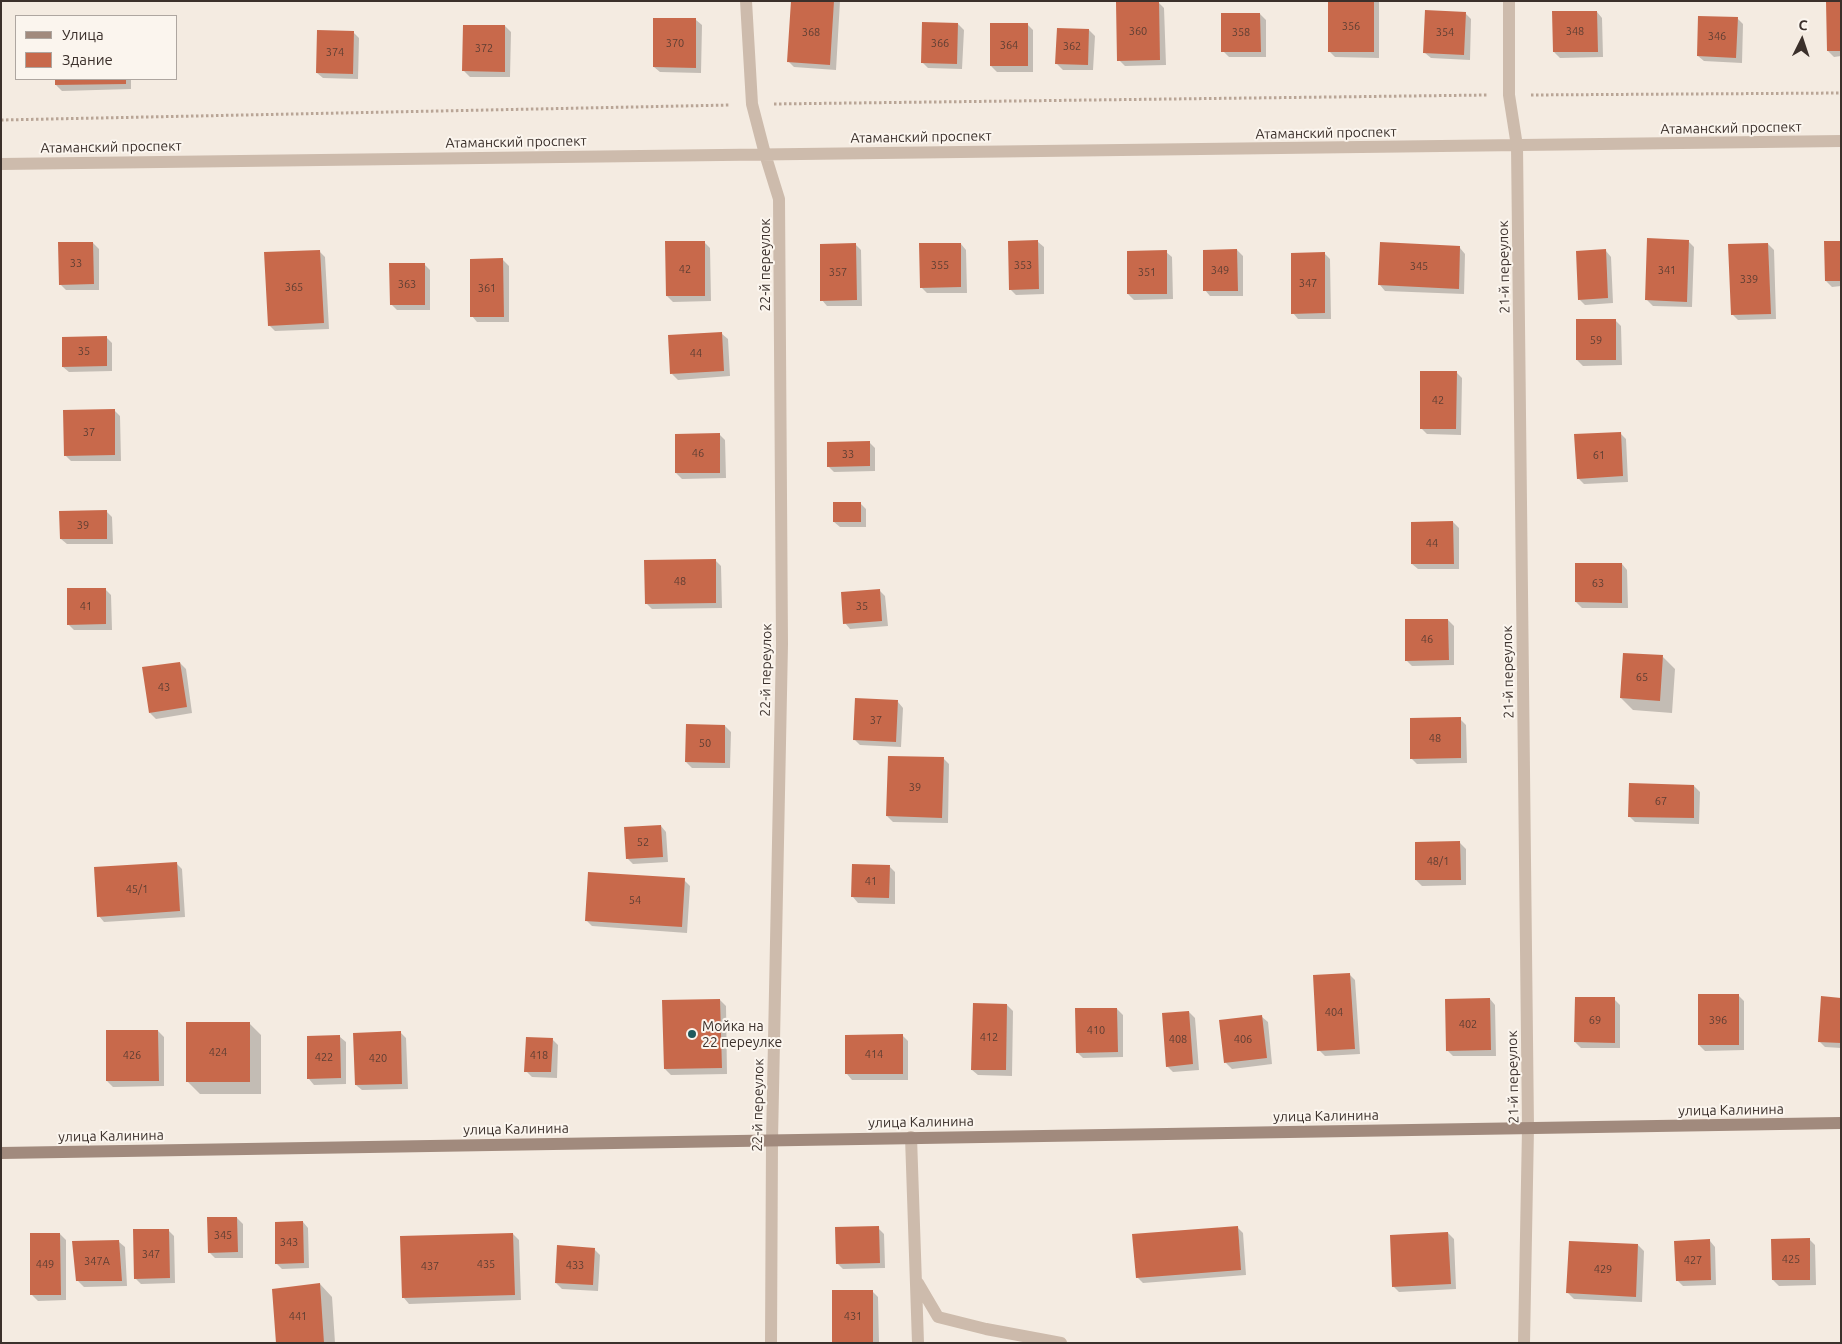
<!DOCTYPE html>
<html>
<head>
<meta charset="utf-8">
<style>
	body { margin:0 }
	#map { position:relative; width:1842px; height:1344px; overflow:hidden; background:#f4ebe1; font-family:Ubuntu,sans-serif }
	canvas { display:block }
	.frame { position:absolute; inset:0; border:2px solid #3b302b; pointer-events:none }
	.legend { position:absolute; left:15px; top:15px; width:162px; height:65px; box-sizing:border-box; background:#fbf5ee; border:1px solid #aea6a0; margin:0; padding:6px 9px; list-style:none; font-size:15px; color:#3b302b }
	.legend li { display:flex; align-items:center; gap:10px; height:25px }
	.legend b { width:25px; border:1px solid #aea6a0 }
	.north { position:absolute; left:1777px; top:15px; width:50px; height:50px; -webkit-text-stroke:4px #fbf5ee; paint-order:stroke; rotate:4deg; font-size:14px; font-weight:700; line-height:20px; text-align:center; color:#3b302b }
	.north::after { content:''; display:block; margin:auto; width:18px; height:22px; background:#3b302b; clip-path:polygon(50% 0,100% 100%,50% 72%,0 100%) }
</style>
</head>
<body>
<div id="map">
<canvas width="1842" height="1344"></canvas>
<div class="frame"></div>
<ul class="legend">
<li><b style="height:6px;background:#a18a7d"></b>Улица</li>
<li><b style="height:14px;background:#c8694b"></b>Здание</li>
</ul>
<div class="north">С</div>
</div>
<script>
const ctx = document.querySelector('canvas').getContext('2d');
ctx.lineJoin = 'round';
function fillPath(path, color) { ctx.fillStyle = color; ctx.fill(path, 'evenodd'); }
function trace(path, color, width, dash) { ctx.strokeStyle = color; ctx.lineWidth = width; ctx.lineCap = dash ? 'butt' : 'round'; ctx.setLineDash(dash || []); ctx.stroke(path); }
function label(font, color, halo, rows, align = 'center') {
  ctx.font = font + ' Ubuntu,sans-serif'; ctx.lineWidth = 4; ctx.setLineDash([]); ctx.textBaseline = 'middle'; ctx.strokeStyle = halo; ctx.fillStyle = color; for (const [text, x, y, turn = 0] of rows) {
    ctx.save(); ctx.translate(x, y); ctx.rotate((+turn || 0) * Math.PI / 180); ctx.textAlign = isNaN(turn) ? turn : align; if (halo) ctx.strokeText(text, 0, 0); ctx.fillText(text, 0, 0); ctx.restore();
  }
}
fillPath(new Path2D(`
	M 792,1 L 840,1 L 836,70 L 794,67 L 788,61 Z
	M 1329,1 L 1379,1 L 1379,58 L 1335,57 L 1329,51 Z
	M 1841,1 L 1841,56 L 1834,57 L 1828,51 Z
	M 1158,2 L 1164,8 L 1166,65 L 1125,66 L 1119,60 Z
	M 1597,12 L 1602,18 L 1603,57 L 1560,58 L 1554,52 Z
	M 1465,13 L 1471,19 L 1470,60 L 1431,58 L 1425,53 Z
	M 1260,14 L 1266,20 L 1266,57 L 1229,57 L 1223,51 Z
	M 1737,18 L 1743,24 L 1742,63 L 1704,61 L 1698,56 Z
	M 696,20 L 702,25 L 701,73 L 660,72 L 654,67 Z
	M 958,24 L 964,30 L 962,69 L 928,68 L 922,62 Z
	M 1028,25 L 1033,30 L 1033,72 L 997,72 L 991,66 Z
	M 505,26 L 511,32 L 510,77 L 470,77 L 464,71 Z
	M 1089,30 L 1095,36 L 1093,70 L 1063,70 L 1057,64 Z
	M 353,32 L 359,38 L 358,79 L 323,78 L 317,73 Z
	M 56,79 L 131,79 L 131,89 L 62,91 L 56,85 Z
	M 1688,241 L 1694,247 L 1692,307 L 1653,306 L 1647,300 Z
	M 704,242 L 710,248 L 711,301 L 673,302 L 667,296 Z
	M 1038,242 L 1044,247 L 1044,294 L 1016,295 L 1010,289 Z
	M 1841,242 L 1841,286 L 1832,287 L 1826,281 Z
	M 93,243 L 99,249 L 99,290 L 66,290 L 60,284 Z
	M 855,244 L 861,250 L 862,306 L 827,306 L 822,300 Z
	M 961,244 L 966,250 L 967,293 L 927,293 L 921,287 Z
	M 1768,244 L 1774,250 L 1776,319 L 1738,320 L 1732,314 Z
	M 1460,248 L 1465,254 L 1464,294 L 1385,291 L 1380,285 Z
	M 1237,250 L 1243,256 L 1243,296 L 1210,296 L 1205,290 Z
	M 319,251 L 325,257 L 329,329 L 275,331 L 269,325 Z
	M 1606,251 L 1611,257 L 1613,303 L 1585,305 L 1579,299 Z
	M 1166,252 L 1172,257 L 1173,299 L 1134,300 L 1128,294 Z
	M 1324,253 L 1330,259 L 1331,319 L 1298,319 L 1293,313 Z
	M 503,260 L 509,266 L 509,322 L 477,322 L 472,316 Z
	M 424,264 L 430,270 L 430,310 L 397,310 L 391,304 Z
	M 1615,320 L 1621,326 L 1622,365 L 1583,366 L 1577,360 Z
	M 722,334 L 728,339 L 730,376 L 678,380 L 672,374 Z
	M 106,337 L 112,343 L 112,371 L 69,372 L 63,367 Z
	M 1456,372 L 1462,378 L 1461,435 L 1427,434 L 1421,428 Z
	M 114,410 L 120,416 L 121,461 L 71,461 L 65,455 Z
	M 1620,433 L 1626,439 L 1628,482 L 1584,484 L 1578,478 Z
	M 720,435 L 725,440 L 726,478 L 682,479 L 676,473 Z
	M 869,442 L 875,448 L 875,471 L 834,472 L 828,466 Z
	M 860,503 L 866,509 L 866,527 L 840,527 L 834,522 Z
	M 106,511 L 112,517 L 113,544 L 67,544 L 61,539 Z
	M 1453,522 L 1459,528 L 1459,569 L 1418,569 L 1412,564 Z
	M 715,560 L 721,566 L 722,608 L 652,609 L 646,603 Z
	M 1622,564 L 1627,570 L 1628,608 L 1582,608 L 1576,602 Z
	M 105,589 L 111,595 L 112,630 L 74,630 L 68,624 Z
	M 879,590 L 885,596 L 888,626 L 850,629 L 845,623 Z
	M 1448,620 L 1454,626 L 1454,665 L 1412,666 L 1406,660 Z
	M 1663,657 L 1675,669 L 1672,713 L 1633,710 L 1621,698 Z
	M 180,663 L 186,669 L 192,713 L 156,719 L 150,713 Z
	M 898,702 L 903,708 L 901,747 L 860,745 L 854,739 Z
	M 1460,719 L 1466,725 L 1467,763 L 1417,764 L 1411,758 Z
	M 725,726 L 731,732 L 730,768 L 692,768 L 686,762 Z
	M 943,758 L 949,764 L 948,823 L 893,822 L 887,816 Z
	M 1694,786 L 1700,792 L 1699,824 L 1635,822 L 1629,816 Z
	M 661,826 L 666,832 L 668,862 L 633,864 L 627,858 Z
	M 1460,843 L 1466,849 L 1466,885 L 1422,886 L 1416,880 Z
	M 176,863 L 182,869 L 185,917 L 104,922 L 99,916 Z
	M 890,867 L 895,872 L 895,904 L 858,903 L 853,897 Z
	M 684,880 L 690,886 L 687,933 L 592,926 L 586,920 Z
	M 1349,974 L 1355,980 L 1360,1054 L 1325,1056 L 1319,1050 Z
	M 1738,995 L 1744,1001 L 1744,1050 L 1705,1051 L 1699,1045 Z
	M 1490,999 L 1495,1005 L 1496,1056 L 1453,1056 L 1447,1050 Z
	M 1614,999 L 1620,1005 L 1620,1048 L 1581,1048 L 1575,1042 Z
	M 1841,999 L 1841,1048 L 1825,1047 L 1819,1041 Z
	M 720,1000 L 726,1006 L 727,1074 L 671,1075 L 665,1069 Z
	M 1007,1005 L 1013,1011 L 1012,1076 L 978,1075 L 972,1070 Z
	M 1117,1009 L 1123,1015 L 1123,1057 L 1083,1058 L 1077,1052 Z
	M 1189,1012 L 1195,1018 L 1199,1070 L 1173,1072 L 1167,1066 Z
	M 1262,1017 L 1268,1022 L 1272,1064 L 1232,1069 L 1226,1063 L 1221,1021 Z
	M 249,1023 L 261,1035 L 261,1094 L 200,1094 L 188,1082 Z
	M 158,1031 L 164,1037 L 164,1086 L 113,1087 L 107,1081 Z
	M 400,1032 L 406,1038 L 408,1089 L 362,1090 L 356,1085 Z
	M 902,1035 L 908,1041 L 908,1080 L 852,1080 L 847,1074 Z
	M 340,1037 L 346,1042 L 346,1084 L 314,1085 L 309,1079 Z
	M 552,1039 L 558,1045 L 557,1078 L 532,1077 L 526,1071 Z
	M 237,1218 L 243,1224 L 243,1258 L 215,1258 L 209,1252 Z
	M 303,1222 L 308,1228 L 309,1268 L 282,1269 L 276,1263 Z
	M 1237,1227 L 1243,1233 L 1246,1275 L 1143,1283 L 1137,1277 Z
	M 878,1228 L 884,1234 L 885,1268 L 843,1269 L 837,1263 Z
	M 168,1230 L 174,1236 L 175,1283 L 141,1284 L 135,1278 Z
	M 1448,1233 L 1454,1239 L 1456,1289 L 1399,1292 L 1393,1286 Z
	M 60,1234 L 66,1240 L 66,1300 L 38,1301 L 32,1295 Z
	M 513,1234 L 519,1240 L 521,1300 L 409,1304 L 404,1298 Z
	M 1809,1239 L 1815,1245 L 1816,1285 L 1779,1286 L 1773,1280 Z
	M 1710,1241 L 1715,1247 L 1716,1285 L 1683,1286 L 1677,1280 Z
	M 119,1242 L 125,1247 L 127,1286 L 84,1287 L 78,1281 Z
	M 1638,1245 L 1644,1251 L 1642,1302 L 1574,1299 L 1568,1293 Z
	M 594,1249 L 600,1255 L 598,1291 L 562,1289 L 556,1283 Z
	M 320,1284 L 332,1297 L 335,1343 L 277,1343 Z
	M 872,1291 L 878,1297 L 879,1343 L 834,1343 Z`), '#0003');
fillPath(new Path2D(`
	M 791,1 L 834,1 L 830,65 L 787,62 Z
	M 1159,1 L 1160,60 L 1117,61 L 1116,2 Z
	M 1328,1 L 1374,1 L 1374,52 L 1328,52 Z
	M 1826,1 L 1841,1 L 1841,51 L 1827,51 Z
	M 1425,10 L 1466,12 L 1464,55 L 1423,53 Z
	M 1552,11 L 1597,11 L 1598,52 L 1553,52 Z
	M 1221,13 L 1260,13 L 1261,52 L 1221,52 Z
	M 1698,16 L 1738,17 L 1736,58 L 1697,56 Z
	M 653,18 L 696,18 L 696,68 L 653,67 Z
	M 922,22 L 958,23 L 957,64 L 921,63 Z
	M 990,23 L 1028,23 L 1028,66 L 990,66 Z
	M 463,25 L 505,25 L 505,72 L 462,71 Z
	M 1057,28 L 1089,29 L 1088,65 L 1055,64 Z
	M 317,30 L 354,31 L 353,74 L 316,73 Z
	M 55,79 L 126,79 L 126,84 L 55,85 Z
	M 1647,238 L 1689,240 L 1687,302 L 1645,300 Z
	M 1038,240 L 1039,289 L 1009,290 L 1008,241 Z
	M 665,241 L 705,241 L 705,296 L 666,296 Z
	M 1824,241 L 1841,241 L 1841,281 L 1825,281 Z
	M 58,242 L 93,242 L 94,284 L 59,285 Z
	M 1380,242 L 1460,246 L 1459,289 L 1378,285 Z
	M 856,243 L 857,300 L 820,301 L 820,244 Z
	M 919,243 L 961,243 L 961,287 L 920,288 Z
	M 1768,243 L 1771,314 L 1731,315 L 1728,244 Z
	M 1237,249 L 1238,291 L 1203,291 L 1203,250 Z
	M 1606,249 L 1608,298 L 1578,300 L 1576,251 Z
	M 320,250 L 324,323 L 268,326 L 264,252 Z
	M 1167,250 L 1167,294 L 1127,294 L 1127,251 Z
	M 1325,252 L 1325,313 L 1291,314 L 1291,253 Z
	M 503,258 L 504,317 L 470,317 L 470,259 Z
	M 389,263 L 425,263 L 425,305 L 390,305 Z
	M 1576,319 L 1616,319 L 1616,360 L 1576,360 Z
	M 722,332 L 724,371 L 670,374 L 668,335 Z
	M 107,336 L 107,366 L 62,367 L 62,337 Z
	M 1420,371 L 1457,371 L 1456,429 L 1420,429 Z
	M 115,409 L 115,455 L 64,456 L 63,410 Z
	M 1621,432 L 1623,476 L 1577,479 L 1574,434 Z
	M 720,433 L 720,473 L 675,473 L 675,434 Z
	M 870,441 L 870,466 L 827,467 L 827,442 Z
	M 833,502 L 861,502 L 861,522 L 833,522 Z
	M 107,510 L 107,539 L 60,539 L 59,511 Z
	M 1453,521 L 1454,564 L 1411,564 L 1411,522 Z
	M 716,559 L 716,603 L 645,604 L 644,560 Z
	M 1575,563 L 1622,563 L 1622,603 L 1575,602 Z
	M 67,588 L 106,588 L 106,624 L 67,625 Z
	M 880,589 L 882,621 L 843,624 L 841,592 Z
	M 1405,619 L 1448,619 L 1449,660 L 1405,661 Z
	M 1623,653 L 1663,655 L 1660,701 L 1620,698 Z
	M 180,662 L 187,707 L 149,713 L 142,667 Z
	M 855,698 L 898,700 L 896,742 L 853,740 Z
	M 1461,717 L 1461,758 L 1410,759 L 1410,718 Z
	M 686,724 L 725,725 L 725,763 L 685,762 Z
	M 888,756 L 944,757 L 942,818 L 886,816 Z
	M 1629,783 L 1694,785 L 1694,818 L 1628,817 Z
	M 661,825 L 663,857 L 626,859 L 624,827 Z
	M 1460,841 L 1461,880 L 1415,880 L 1415,842 Z
	M 177,862 L 180,911 L 97,917 L 94,867 Z
	M 852,864 L 890,865 L 889,898 L 851,897 Z
	M 588,872 L 685,878 L 682,927 L 585,921 Z
	M 1350,973 L 1355,1049 L 1317,1051 L 1313,975 Z
	M 1698,994 L 1739,994 L 1739,1045 L 1698,1045 Z
	M 1821,996 L 1841,998 L 1841,1043 L 1818,1042 Z
	M 1575,997 L 1615,997 L 1615,1043 L 1574,1042 Z
	M 1490,998 L 1491,1050 L 1446,1051 L 1445,999 Z
	M 720,999 L 722,1068 L 664,1069 L 662,1000 Z
	M 973,1003 L 1007,1004 L 1006,1070 L 971,1070 Z
	M 1075,1008 L 1117,1008 L 1118,1052 L 1076,1053 Z
	M 1189,1011 L 1193,1064 L 1166,1067 L 1162,1013 Z
	M 1262,1015 L 1267,1058 L 1224,1063 L 1219,1020 Z
	M 186,1022 L 250,1022 L 250,1082 L 186,1082 Z
	M 106,1030 L 158,1030 L 159,1081 L 106,1081 Z
	M 401,1031 L 402,1084 L 355,1085 L 353,1033 Z
	M 903,1034 L 903,1074 L 845,1074 L 845,1035 Z
	M 340,1035 L 341,1078 L 307,1079 L 307,1036 Z
	M 526,1037 L 553,1038 L 551,1072 L 524,1072 Z
	M 207,1217 L 237,1217 L 238,1252 L 208,1253 Z
	M 303,1221 L 304,1263 L 275,1264 L 275,1222 Z
	M 879,1226 L 880,1263 L 836,1264 L 835,1227 Z
	M 1238,1226 L 1241,1270 L 1136,1278 L 1132,1234 Z
	M 133,1229 L 169,1229 L 170,1278 L 134,1279 Z
	M 1448,1232 L 1451,1284 L 1392,1287 L 1390,1235 Z
	M 30,1233 L 60,1233 L 61,1295 L 30,1295 Z
	M 513,1233 L 515,1295 L 402,1298 L 400,1236 Z
	M 1810,1238 L 1810,1280 L 1772,1280 L 1771,1239 Z
	M 1710,1239 L 1711,1280 L 1676,1281 L 1674,1241 Z
	M 119,1240 L 122,1281 L 76,1281 L 72,1241 Z
	M 1569,1241 L 1638,1244 L 1636,1297 L 1566,1293 Z
	M 557,1245 L 595,1248 L 593,1285 L 555,1283 Z
	M 320,1283 L 324,1343 L 276,1343 L 272,1289 Z
	M 832,1290 L 873,1290 L 873,1343 L 832,1343 Z`), '#c8694b');
trace(new Path2D(`
	M 1531,95 L 1841,93
	M 774,104 L 1488,95
	M 1,120 L 730,105`), '#b9a596', 3, [2.5, 2.5]);
trace(new Path2D(`
	M 911,1137 L 918,1343
	M 918,1283 L 938,1317 L 986,1329 L 1061,1343`), '#cdbbac', 12);
trace(new Path2D(`
	M 746,1 L 752,104 L 765,154 L 779,199 L 782,644 L 772,1140 L 771,1343
	M 1509,1 L 1509,95 L 1517,146 L 1528,1128 L 1524,1343
	M 1,164 L 1841,141`), '#cdbbac', 12);
trace(new Path2D(`
	M 1,1153 L 1841,1123`), '#a18a7d', 12);
for (const [x, y, r, color] of [
	[692,1034,5,"#1f5a5e"]
]) { const dot = new Path2D(); dot.arc(x, y, r, 0, 2 * Math.PI); ctx.fillStyle = color; ctx.fill(dot); trace(dot, '#fbf5ee', 2); }
label('11px', '#5e3e33', null, [
	["356",1351,26],
	["360",1138,31],
	["348",1575,31],
	["368",811,32],
	["358",1241,32],
	["354",1445,32],
	["346",1717,36],
	["370",675,43],
	["366",940,43],
	["364",1009,45],
	["362",1072,46],
	["372",484,48],
	["374",335,52],
	["33",76,263],
	["355",940,265],
	["353",1023,265],
	["345",1419,266],
	["42",685,269],
	["349",1220,270],
	["341",1667,270],
	["357",838,272],
	["351",1147,272],
	["339",1749,279],
	["347",1308,283],
	["363",407,284],
	["365",294,287],
	["361",487,288],
	["59",1596,340],
	["35",84,351],
	["44",696,353],
	["42",1438,400],
	["37",89,432],
	["46",698,453],
	["33",848,454],
	["61",1599,455],
	["39",83,525],
	["44",1432,543],
	["48",680,581],
	["63",1598,583],
	["41",86,606],
	["35",862,606],
	["46",1427,639],
	["65",1642,677],
	["43",164,687],
	["37",876,720],
	["48",1435,738],
	["50",705,743],
	["39",915,787],
	["67",1661,801],
	["52",643,842],
	["48/1",1438,861],
	["41",871,881],
	["45/1",137,889],
	["54",635,900],
	["404",1334,1012],
	["69",1595,1020],
	["396",1718,1020],
	["402",1468,1024],
	["410",1096,1030],
	["412",989,1037],
	["408",1178,1039],
	["406",1243,1039],
	["424",218,1052],
	["414",874,1054],
	["426",132,1055],
	["418",539,1055],
	["422",324,1057],
	["420",378,1058],
	["345",223,1235],
	["343",289,1242],
	["347",151,1254],
	["425",1791,1259],
	["427",1693,1260],
	["347А",97,1261],
	["449",45,1264],
	["435",486,1264],
	["433",575,1265],
	["437",430,1266],
	["429",1603,1269],
	["441",298,1316],
	["431",853,1316]
]);
label('14px', '#3b302b', '#fbf5ee', [
	["Атаманский проспект",1731,128,-1],
	["Атаманский проспект",1326,133,-1],
	["Атаманский проспект",921,137,-1],
	["Атаманский проспект",516,142,-1],
	["Атаманский проспект",111,147,-1],
	["22-й переулок",765,265,-90],
	["21-й переулок",1504,267,-91],
	["22-й переулок",766,670,-89],
	["21-й переулок",1508,672,-91],
	["21-й переулок",1513,1077,-91],
	["22-й переулок",758,1105,-89],
	["улица Калинина",1731,1110,-1],
	["улица Калинина",1326,1116,-1],
	["улица Калинина",921,1122,-1],
	["улица Калинина",516,1129,-1],
	["улица Калинина",111,1136,-1]
]);
label('14px', '#3b302b', '#fbf5ee', [
	["Мойка на",702,1026],
	["22 переулке",702,1042]
], 'left');
</script>
</body>
</html>
